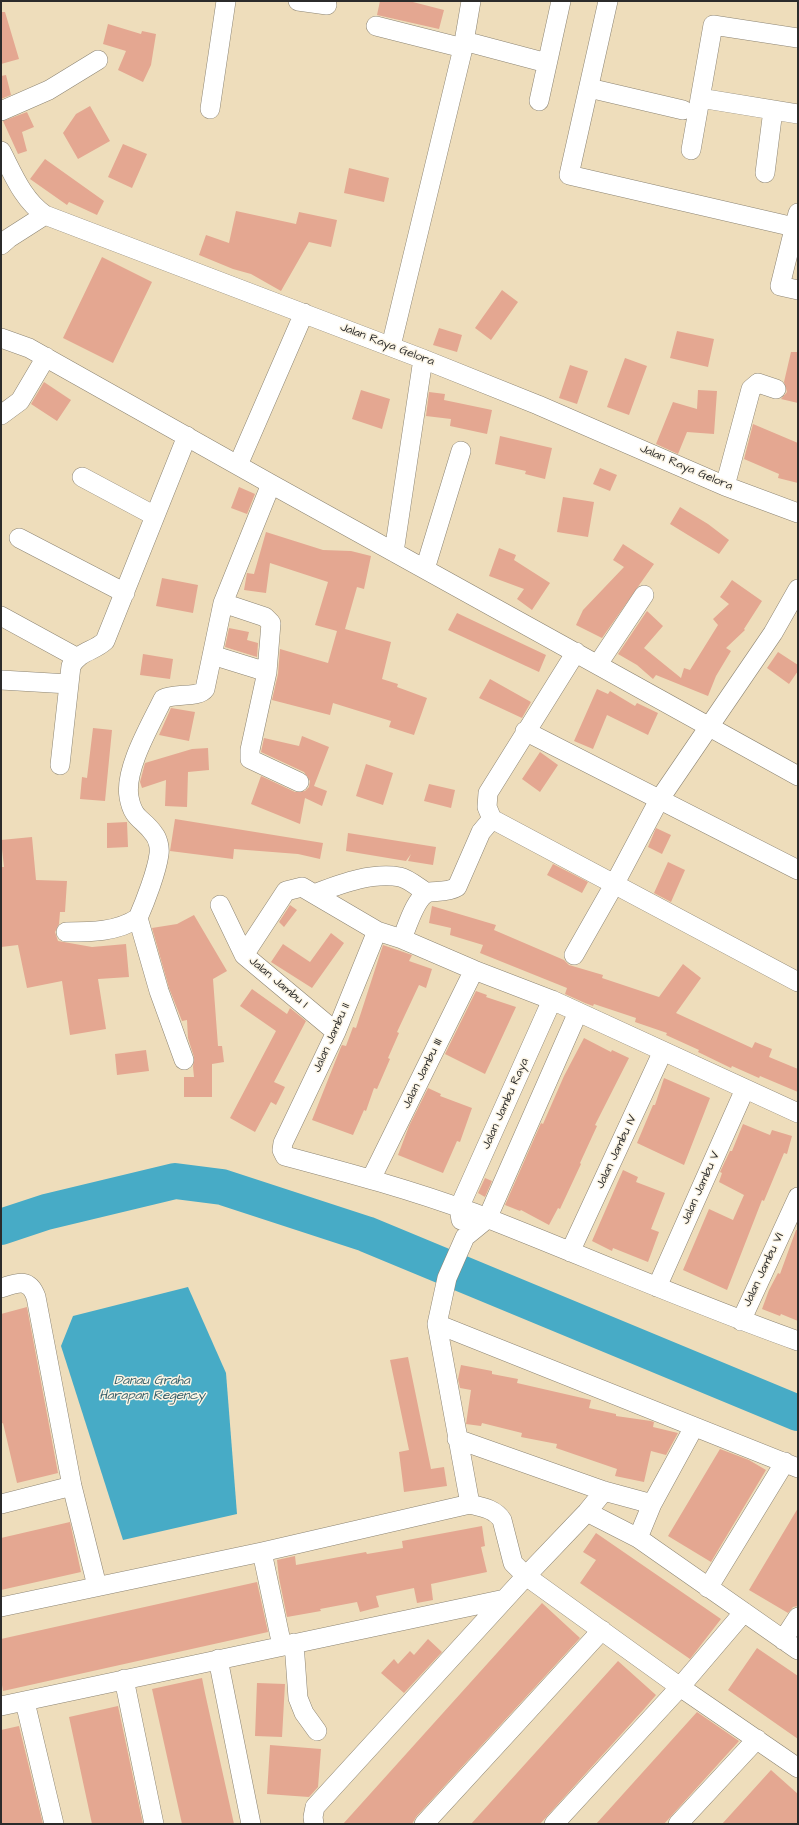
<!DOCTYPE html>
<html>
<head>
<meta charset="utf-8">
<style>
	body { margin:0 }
	#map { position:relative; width:799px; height:1825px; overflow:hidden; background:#edb; font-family:"Architects Daughter",sans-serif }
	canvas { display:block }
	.frame { position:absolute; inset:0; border:2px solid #2b2b2b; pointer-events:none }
</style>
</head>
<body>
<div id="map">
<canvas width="799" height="1825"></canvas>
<div class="frame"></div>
</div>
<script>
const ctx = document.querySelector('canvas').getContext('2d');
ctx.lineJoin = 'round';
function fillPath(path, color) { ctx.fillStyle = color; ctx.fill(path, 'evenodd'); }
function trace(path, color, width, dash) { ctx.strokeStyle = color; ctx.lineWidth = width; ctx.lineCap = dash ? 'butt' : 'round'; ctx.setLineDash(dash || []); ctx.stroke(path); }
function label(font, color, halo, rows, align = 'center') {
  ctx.font = font + ' "Architects Daughter",sans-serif'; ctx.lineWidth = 3; ctx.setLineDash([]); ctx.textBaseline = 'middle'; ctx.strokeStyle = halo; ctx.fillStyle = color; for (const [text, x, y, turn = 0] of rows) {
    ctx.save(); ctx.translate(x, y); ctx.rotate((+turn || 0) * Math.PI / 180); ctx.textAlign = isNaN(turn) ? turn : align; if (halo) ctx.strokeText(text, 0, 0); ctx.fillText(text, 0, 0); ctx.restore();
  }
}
fillPath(new Path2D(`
	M 188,1287 L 226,1373 L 237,1514 L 123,1540 L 61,1346 L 73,1316 Z`), '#47abc6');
trace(new Path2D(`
	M 1,1227 L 46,1212 L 175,1181 L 222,1187 L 366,1234 L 798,1413`), '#47abc6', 36);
fillPath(new Path2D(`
	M 380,1 L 409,1 L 444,10 L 439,29 L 377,15 Z
	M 1,12 L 5,12 L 19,59 L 1,64 Z
	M 108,24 L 141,34 L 142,31 L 156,34 L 151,65 L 143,82 L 118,70 L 126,51 L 103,44 Z
	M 6,75 L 11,95 L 1,99 L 1,76 Z
	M 90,106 L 110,141 L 78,159 L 63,133 L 76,114 Z
	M 27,112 L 34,127 L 22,132 L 27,151 L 18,154 L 3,121 Z
	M 123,144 L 147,154 L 132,188 L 108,177 Z
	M 45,159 L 104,201 L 97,215 L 69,202 L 67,205 L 30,179 Z
	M 349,168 L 389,178 L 384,202 L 344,193 Z
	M 236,211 L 296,224 L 299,212 L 337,220 L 331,247 L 309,242 L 281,291 L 251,274 L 233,269 L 199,255 L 206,235 L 229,243 Z
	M 102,257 L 152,282 L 113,363 L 63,338 Z
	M 502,290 L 518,302 L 491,340 L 475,328 Z
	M 439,328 L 462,335 L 457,352 L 433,345 Z
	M 677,331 L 714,339 L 708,367 L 670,358 Z
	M 791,352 L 798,352 L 798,403 L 781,399 L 787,392 L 784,382 Z
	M 625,358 L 647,366 L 629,415 L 607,407 Z
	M 570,365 L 588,371 L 577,404 L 559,398 Z
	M 44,382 L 71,400 L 57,421 L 31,404 Z
	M 361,390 L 390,399 L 382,429 L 352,419 Z
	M 698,390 L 717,391 L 714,434 L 687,432 L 678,454 L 656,444 L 673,402 L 697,409 Z
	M 429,392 L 445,394 L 444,400 L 492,410 L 487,434 L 450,426 L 451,419 L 426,416 Z
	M 753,424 L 798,443 L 798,483 L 778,478 L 779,474 L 744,459 Z
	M 500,436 L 552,448 L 545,479 L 525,474 L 526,471 L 495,464 Z
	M 600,468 L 617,475 L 610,491 L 593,484 Z
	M 239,487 L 255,494 L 247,514 L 231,508 Z
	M 563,497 L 594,502 L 588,537 L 557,532 Z
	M 680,507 L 708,524 L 729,540 L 719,554 L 670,524 Z
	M 266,532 L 323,550 L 351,551 L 371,556 L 364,589 L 357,587 L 345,629 L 391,642 L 382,679 L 398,684 L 397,687 L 427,698 L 414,735 L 389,727 L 391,721 L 333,703 L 330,715 L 272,700 L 278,674 L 280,649 L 328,663 L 337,631 L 315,625 L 328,582 L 270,563 L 266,593 L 244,590 L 247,573 L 254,574 Z
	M 623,544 L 654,564 L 602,638 L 576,625 L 583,610 L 624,567 L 613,560 Z
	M 499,548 L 516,555 L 514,560 L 550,583 L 532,610 L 517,599 L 524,589 L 489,576 Z
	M 162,578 L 198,585 L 193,613 L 156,606 Z
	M 732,580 L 762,601 L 744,629 L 745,630 L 726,648 L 731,651 L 716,676 L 708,696 L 656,675 L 653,679 L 637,665 L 618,654 L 647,611 L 663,626 L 644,648 L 681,678 L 684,668 L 690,670 L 718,625 L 713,619 L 729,604 L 720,597 Z
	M 457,613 L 546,655 L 539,672 L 448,630 Z
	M 229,628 L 249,632 L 247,640 L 258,643 L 257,657 L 225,647 Z
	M 778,652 L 798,665 L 798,671 L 789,684 L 767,668 Z
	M 143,654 L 173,659 L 170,679 L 140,675 Z
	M 490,679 L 531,702 L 522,718 L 479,698 Z
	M 597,689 L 608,694 L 610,691 L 635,706 L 637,703 L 658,713 L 648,735 L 607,715 L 593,749 L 574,741 Z
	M 171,708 L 195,712 L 189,741 L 159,735 Z
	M 93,728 L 112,730 L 105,801 L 80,799 L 82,777 L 87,778 Z
	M 302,736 L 329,747 L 314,786 L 327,791 L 322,806 L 305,798 L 300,824 L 251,804 L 261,776 L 295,792 L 305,791 L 309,787 L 310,781 L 304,772 L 261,752 L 264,738 L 299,746 Z
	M 208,748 L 209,770 L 188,772 L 187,807 L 165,806 L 166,780 L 142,788 L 140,782 L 145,763 L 192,749 Z
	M 540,752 L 558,765 L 540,792 L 522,779 Z
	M 366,764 L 393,773 L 383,805 L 356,796 Z
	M 429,784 L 455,790 L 451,808 L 424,801 Z
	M 175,819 L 323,843 L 320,859 L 298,854 L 234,849 L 233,859 L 170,851 Z
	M 127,822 L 128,847 L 107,848 L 107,823 Z
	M 656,828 L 671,835 L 662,854 L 648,847 Z
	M 348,833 L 436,847 L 433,865 L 408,861 L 411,854 L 406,861 L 346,851 Z
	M 32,837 L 36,880 L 67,881 L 65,912 L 60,912 L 59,924 L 55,932 L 58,941 L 92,947 L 126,944 L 129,977 L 98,979 L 106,1029 L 70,1035 L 62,981 L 27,988 L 18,945 L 1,947 L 1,867 L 4,867 L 1,840 Z
	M 668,862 L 685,870 L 671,902 L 654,893 Z
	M 553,864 L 588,882 L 582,893 L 547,875 Z
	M 290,905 L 297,910 L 284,927 L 279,922 Z
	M 432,906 L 496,925 L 494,930 L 564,960 L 569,965 L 603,975 L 602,978 L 659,997 L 683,964 L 701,978 L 676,1013 L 752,1048 L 755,1042 L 772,1049 L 769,1057 L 798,1069 L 798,1092 L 760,1076 L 759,1078 L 732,1066 L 731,1068 L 698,1052 L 699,1050 L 666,1035 L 667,1033 L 635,1022 L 636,1018 L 594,1004 L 593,1006 L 585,1003 L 565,994 L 567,988 L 480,953 L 483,945 L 450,935 L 451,928 L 429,923 Z
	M 194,915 L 227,971 L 213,979 L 218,1046 L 222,1046 L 224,1062 L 212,1064 L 212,1097 L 184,1097 L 184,1077 L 194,1077 L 193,1067 L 194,1057 L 188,1038 L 187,1020 L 182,1021 L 169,988 L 152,928 L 177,924 Z
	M 331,933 L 344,943 L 312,988 L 271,962 L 283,944 L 310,962 Z
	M 383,945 L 412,955 L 409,961 L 432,969 L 426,988 L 419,985 L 397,1032 L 399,1033 L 388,1058 L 390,1059 L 377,1089 L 374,1088 L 366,1111 L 364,1110 L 353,1135 L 312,1120 L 341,1047 L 342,1045 L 346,1046 L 353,1027 L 356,1028 Z
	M 252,989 L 287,1014 L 290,1008 L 306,1021 L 274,1082 L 285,1087 L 276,1105 L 271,1102 L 255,1132 L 230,1118 L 276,1031 L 240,1006 Z
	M 476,991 L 487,995 L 486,997 L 516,1007 L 485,1074 L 445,1054 Z
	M 584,1038 L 611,1052 L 612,1050 L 629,1058 L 595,1125 L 597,1126 L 580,1163 L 581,1164 L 560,1209 L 558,1208 L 549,1225 L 521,1210 L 520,1211 L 505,1205 L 541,1123 L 543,1124 L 564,1076 Z
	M 146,1050 L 149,1071 L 117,1075 L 115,1054 Z
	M 664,1078 L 710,1098 L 684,1165 L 637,1143 L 653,1105 L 655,1105 Z
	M 428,1088 L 441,1094 L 440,1096 L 472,1108 L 460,1142 L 457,1141 L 443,1173 L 398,1155 L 409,1126 Z
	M 743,1124 L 770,1135 L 772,1130 L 792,1136 L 787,1154 L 784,1153 L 764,1201 L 762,1200 L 727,1290 L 683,1270 L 709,1209 L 733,1220 L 744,1195 L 719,1182 L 722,1173 L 720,1172 L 730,1151 L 732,1151 Z
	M 623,1170 L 638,1177 L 636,1182 L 665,1193 L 651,1229 L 659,1232 L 648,1262 L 613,1248 L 612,1251 L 592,1241 Z
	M 485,1178 L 492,1181 L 485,1197 L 478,1193 Z
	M 796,1230 L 798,1230 L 798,1321 L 781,1314 L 780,1316 L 762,1309 L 769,1290 L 778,1273 L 780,1274 Z
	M 27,1307 L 58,1473 L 17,1483 L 3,1423 L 1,1424 L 1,1314 Z
	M 408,1357 L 431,1469 L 444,1467 L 447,1486 L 404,1492 L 399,1452 L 409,1450 L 390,1360 Z
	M 461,1365 L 492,1371 L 492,1374 L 518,1379 L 517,1383 L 591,1400 L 589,1408 L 616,1414 L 616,1416 L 651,1421 L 654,1422 L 653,1427 L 678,1433 L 666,1455 L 651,1451 L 644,1482 L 615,1476 L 617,1469 L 556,1448 L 557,1444 L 521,1437 L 522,1433 L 482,1423 L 481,1426 L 466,1424 L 471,1390 L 460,1388 L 458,1379 Z
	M 720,1449 L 749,1460 L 766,1470 L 711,1562 L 668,1536 Z
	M 798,1508 L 798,1606 L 793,1607 L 788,1613 L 749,1590 Z
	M 70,1522 L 81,1572 L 1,1590 L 1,1538 Z
	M 482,1526 L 485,1546 L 481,1547 L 487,1572 L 431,1584 L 433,1600 L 417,1603 L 414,1588 L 376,1596 L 379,1607 L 360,1612 L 357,1602 L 320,1609 L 321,1611 L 287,1617 L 279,1578 L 277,1560 L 295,1556 L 296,1565 L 366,1552 L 367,1554 L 403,1548 L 402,1541 Z
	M 596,1533 L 721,1619 L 690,1659 L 580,1583 L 596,1560 L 583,1552 Z
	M 257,1582 L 268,1632 L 3,1691 L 1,1679 L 1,1639 Z
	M 542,1603 L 580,1638 L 416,1817 L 412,1824 L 343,1824 Z
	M 428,1639 L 442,1652 L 404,1693 L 381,1673 L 394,1659 L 398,1664 L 410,1651 L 414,1655 Z
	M 757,1648 L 798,1676 L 798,1739 L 728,1690 Z
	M 618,1661 L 656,1695 L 644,1709 L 540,1824 L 471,1824 Z
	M 202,1678 L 205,1693 L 234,1824 L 182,1824 L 152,1689 Z
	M 257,1683 L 285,1684 L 282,1737 L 255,1736 Z
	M 118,1706 L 143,1824 L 92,1824 L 69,1717 Z
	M 697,1712 L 739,1741 L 664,1824 L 596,1824 Z
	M 19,1726 L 43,1824 L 1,1824 L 1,1730 Z
	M 270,1745 L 321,1749 L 318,1787 L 309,1797 L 267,1794 Z
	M 771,1770 L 798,1794 L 798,1824 L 722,1824 Z`), '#e4a791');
const minor = new Path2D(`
	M 298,1 L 327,5
	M 608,1 L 569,175 L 794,227
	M 376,26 L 463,48
	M 464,41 L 547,63
	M 589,88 L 683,110
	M 700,98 L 798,114
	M 539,101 L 561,1
	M 210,109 L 226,1
	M 1,111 L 49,90 L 98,60
	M 691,150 L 713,25 L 798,38
	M 1,151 C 13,174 23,200 45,215 L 423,359 L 538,405 L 725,486 L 798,513
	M 765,173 L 773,110
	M 798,213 L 780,286 L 798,290
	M 1,245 L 9,238 L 45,215
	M 1,338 L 29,348 L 271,484 L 798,776
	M 391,346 L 463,48 L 471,1
	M 1,415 L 20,401 L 46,357
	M 238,465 L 304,313
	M 82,477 L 155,516
	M 725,486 L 751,389 L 758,383 L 776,389
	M 19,538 L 125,593
	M 394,552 L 423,359
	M 425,569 L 461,451
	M 223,603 L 265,617 L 271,623 L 267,672 L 250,750 L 250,759 L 299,782
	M 1,616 L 76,657
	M 576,652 L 488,793 L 487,807 L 492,819 L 798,982
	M 212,655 L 267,672
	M 598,664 L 644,595
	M 1,680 L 69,684
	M 525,731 L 798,870
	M 60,765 L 71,666 C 81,650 93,652 105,641 L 187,436
	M 314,894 C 341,884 371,872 400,877 C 409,879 419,888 427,893
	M 220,905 L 244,955 L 336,1032
	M 138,918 L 159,991 L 184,1060
	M 377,931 L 336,1032 L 283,1143 L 282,1150 L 285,1156 C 349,1173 412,1190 474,1213 C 582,1255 688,1302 798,1341
	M 66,932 C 91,932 117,932 138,918 C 145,902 157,871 159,854 C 160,848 158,839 154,834 C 143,818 133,820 129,797 C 124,769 151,724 163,699 C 175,693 199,698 205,689 L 223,603 L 271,484
	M 402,939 C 407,927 416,895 430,892 C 438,891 449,892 457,887 L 481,832 L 492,819
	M 244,955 L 286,891 L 302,887 L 377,931 L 402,939 L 474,970 L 552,1000 L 798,1113
	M 574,955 L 615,883 L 659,800 L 773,633 L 798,589
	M 371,1179 L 474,970
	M 461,1220 L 459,1208 L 552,1000
	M 570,1252 L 663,1051
	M 657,1287 L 745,1089
	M 1,1288 C 17,1283 29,1277 36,1297 L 72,1486 L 97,1586
	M 741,1321 L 798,1197
	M 437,1324 L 798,1468
	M 457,1439 L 604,1491 L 652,1504
	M 1,1504 L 72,1486
	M 470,1504 L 437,1324 L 447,1278 L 465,1237 L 487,1219 L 578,1012
	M 587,1512 L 638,1538 L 798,1650
	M 638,1538 L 652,1504 L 694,1427
	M 262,1552 L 282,1646
	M 708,1588 L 785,1462
	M 1,1607 L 262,1552 L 470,1504 C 482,1507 495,1509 502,1520 L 513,1563 L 526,1576 L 680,1687 L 798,1768
	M 783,1640 L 798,1617
	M 294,1643 L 298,1698 L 304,1713 L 317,1731
	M 218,1659 L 251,1824
	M 124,1679 L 154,1824
	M 25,1702 L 54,1824
	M 1,1706 L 505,1599
	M 314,1824 L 313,1817 L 315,1807 L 526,1576 L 587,1512 L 604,1491
	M 424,1824 L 602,1630
	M 554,1824 L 680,1687 L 744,1612
	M 678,1824 L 757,1739`);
trace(minor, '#8c8473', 20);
trace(minor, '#fff', 19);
label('12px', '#2b2b2b', '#fcf5e5', [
	["Jalan Raya Gelora",387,345,21],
	["Jalan Raya Gelora",686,468,23],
	["Jalan Jambu I",278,983,40],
	["Jalan Jambu II",332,1038,-66],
	["Jalan Jambu III",423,1074,-64],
	["Jalan Jambu Raya",506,1104,-66],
	["Jalan Jambu IV",617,1152,-65],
	["Jalan Jambu V",701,1188,-66],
	["Jalan Jambu VI",764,1270,-65]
]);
label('italic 13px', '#365e69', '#fcf5e5', [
	["Danau Graha",152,1381],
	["Harapan Regency",152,1396]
]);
</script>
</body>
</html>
